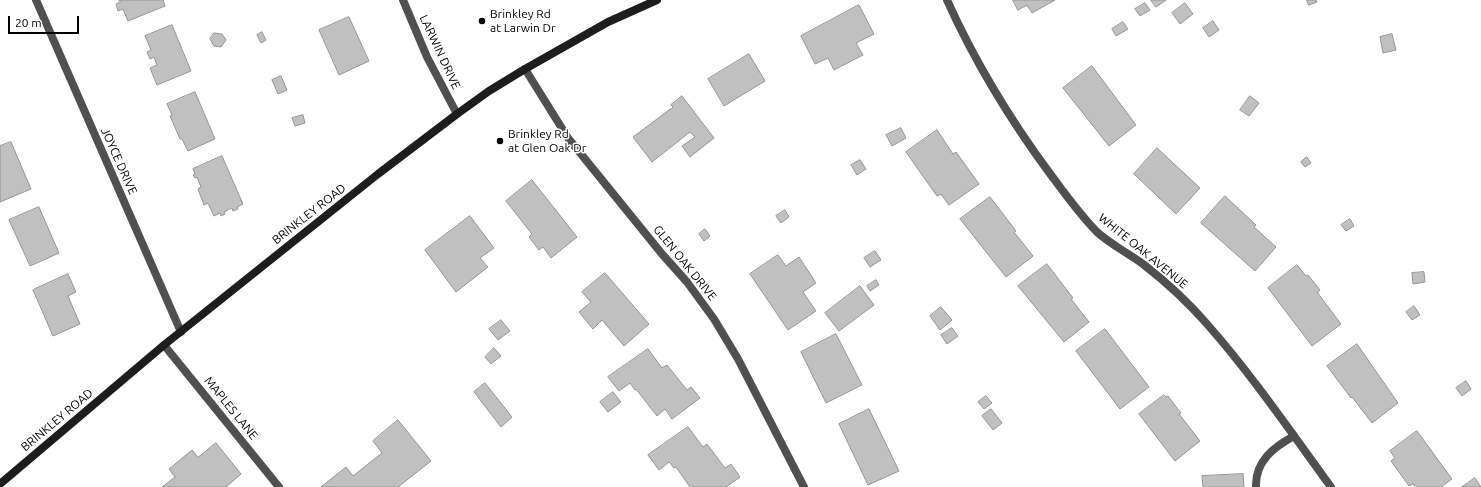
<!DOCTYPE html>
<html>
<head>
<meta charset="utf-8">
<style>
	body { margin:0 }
	#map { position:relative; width:1481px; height:487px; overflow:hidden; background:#fff; font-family:Ubuntu,sans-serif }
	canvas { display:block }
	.scale { position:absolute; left:8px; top:16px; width:71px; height:18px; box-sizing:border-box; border:2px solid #000; border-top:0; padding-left:5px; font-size:12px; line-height:14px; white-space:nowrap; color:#000; -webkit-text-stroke:3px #fff; paint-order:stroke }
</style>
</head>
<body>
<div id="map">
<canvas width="1481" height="487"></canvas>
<div class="scale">20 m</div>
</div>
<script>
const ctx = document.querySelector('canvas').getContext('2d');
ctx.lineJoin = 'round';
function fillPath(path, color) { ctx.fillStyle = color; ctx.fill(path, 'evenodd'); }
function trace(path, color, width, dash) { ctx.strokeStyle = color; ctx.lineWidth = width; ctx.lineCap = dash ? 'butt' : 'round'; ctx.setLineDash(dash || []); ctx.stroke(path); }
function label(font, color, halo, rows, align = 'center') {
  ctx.font = font + ' Ubuntu,sans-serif'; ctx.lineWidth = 3; ctx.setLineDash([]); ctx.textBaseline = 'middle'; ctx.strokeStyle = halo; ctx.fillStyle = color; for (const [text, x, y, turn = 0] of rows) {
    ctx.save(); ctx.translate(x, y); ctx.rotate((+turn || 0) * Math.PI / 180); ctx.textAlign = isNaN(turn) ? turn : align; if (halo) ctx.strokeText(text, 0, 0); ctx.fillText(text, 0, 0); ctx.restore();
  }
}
const building = new Path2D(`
	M 119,0 L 163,0 L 165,6 L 128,21 L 123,9 L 118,11 L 116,4 L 120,2 Z
	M 1013,0 L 1055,0 L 1032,13 L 1027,5 L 1018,10 Z
	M 1151,0 L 1166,0 L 1156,7 Z
	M 1307,0 L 1316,0 L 1317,2 L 1309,5 Z
	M 1145,3 L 1150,10 L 1140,16 L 1135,9 Z
	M 1185,3 L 1193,14 L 1180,24 L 1172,13 Z
	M 859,5 L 874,34 L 856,43 L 863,55 L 834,70 L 828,58 L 815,64 L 801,36 Z
	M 349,17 L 369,61 L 339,75 L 319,30 Z
	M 1213,21 L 1219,30 L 1209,37 L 1203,28 Z
	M 1123,22 L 1128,29 L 1116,36 L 1112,29 Z
	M 172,25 L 191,71 L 157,85 L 150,68 L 157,65 L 154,57 L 150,59 L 147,52 L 151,50 L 145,36 Z
	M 262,32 L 266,40 L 261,43 L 257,35 Z
	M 214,33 L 222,34 L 226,40 L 221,47 L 214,46 L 210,39 Z
	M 1392,34 L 1396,50 L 1383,53 L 1380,37 Z
	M 749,54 L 765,81 L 724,106 L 708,79 Z
	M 1092,66 L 1136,125 L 1109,146 L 1063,88 Z
	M 281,76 L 287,90 L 278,94 L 272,80 Z
	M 195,92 L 215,139 L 188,151 L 182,139 L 180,139 L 170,116 L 172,115 L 167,104 Z
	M 682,96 L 714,138 L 690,157 L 682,146 L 695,137 L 690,132 L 652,162 L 633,137 L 673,107 L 671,105 Z
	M 1250,96 L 1259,103 L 1249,116 L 1240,110 Z
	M 303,115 L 305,123 L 295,126 L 292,118 Z
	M 901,128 L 906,138 L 892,146 L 886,135 Z
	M 937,130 L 953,154 L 956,152 L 979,184 L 949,205 L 941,194 L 937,196 L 906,152 Z
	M 11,142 L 31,189 L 0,202 L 0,146 Z
	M 1157,148 L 1200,188 L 1176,214 L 1134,174 Z
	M 222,156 L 243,204 L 237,207 L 238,209 L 233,211 L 232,208 L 224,212 L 225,214 L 221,216 L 220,213 L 214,216 L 208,203 L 204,205 L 198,189 L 201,187 L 197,177 L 195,178 L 193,175 L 195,174 L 193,169 Z
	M 1307,157 L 1311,163 L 1305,167 L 1301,162 Z
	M 860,160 L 866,169 L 857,175 L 851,165 Z
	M 532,180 L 577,237 L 551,258 L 543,247 L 539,250 L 529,237 L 532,234 L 506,201 Z
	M 1225,196 L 1256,225 L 1254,227 L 1276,247 L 1255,271 L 1201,223 Z
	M 990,197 L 1016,231 L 1014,232 L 1033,256 L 1006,277 L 960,219 Z
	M 39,207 L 59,253 L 30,266 L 9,220 Z
	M 785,210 L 789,217 L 781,223 L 776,216 Z
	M 470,216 L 494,248 L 480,258 L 488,267 L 456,292 L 425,250 Z
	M 1350,219 L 1354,226 L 1346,231 L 1341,225 Z
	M 705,229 L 710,236 L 704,241 L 699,234 Z
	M 875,251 L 881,260 L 870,267 L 864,258 Z
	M 778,255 L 786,266 L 799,257 L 816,283 L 803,292 L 816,311 L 788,330 L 750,274 Z
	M 1047,264 L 1073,298 L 1071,299 L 1089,322 L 1064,342 L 1018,286 Z
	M 1297,265 L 1306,276 L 1308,275 L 1320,290 L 1317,292 L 1341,324 L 1312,346 L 1268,288 Z
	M 1424,272 L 1425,282 L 1413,284 L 1412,273 Z
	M 605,273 L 649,324 L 624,346 L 602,320 L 593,329 L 579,312 L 591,302 L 582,292 Z
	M 68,274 L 76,292 L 68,296 L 80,324 L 53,336 L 33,290 Z
	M 876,280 L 879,285 L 870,291 L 867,286 Z
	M 860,286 L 874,305 L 839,331 L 825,313 Z
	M 1414,306 L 1420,315 L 1412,320 L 1406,312 Z
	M 941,307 L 952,320 L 940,330 L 930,316 Z
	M 501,320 L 510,331 L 498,340 L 489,329 Z
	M 952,328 L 958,336 L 947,344 L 941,335 Z
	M 1105,329 L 1149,387 L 1120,409 L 1076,351 Z
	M 836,334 L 862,385 L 826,403 L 801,352 Z
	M 1357,344 L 1398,403 L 1372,423 L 1352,397 L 1351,398 L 1327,366 Z
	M 494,348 L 501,356 L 491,364 L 485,357 Z
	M 648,349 L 662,368 L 667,365 L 687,390 L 691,387 L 700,398 L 672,419 L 665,409 L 657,416 L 636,389 L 635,390 L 630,383 L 619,391 L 608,377 Z
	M 1466,381 L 1471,389 L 1462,396 L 1456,388 Z
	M 485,383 L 512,417 L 501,427 L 474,392 Z
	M 613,392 L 621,402 L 608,412 L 600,402 Z
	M 1164,395 L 1166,397 L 1168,396 L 1181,413 L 1179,414 L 1200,441 L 1175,461 L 1139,414 Z
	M 986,396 L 992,403 L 984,409 L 978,402 Z
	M 869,409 L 899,471 L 868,485 L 839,424 Z
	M 991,409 L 1002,423 L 993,430 L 982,416 Z
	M 398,420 L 431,461 L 398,487 L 321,487 L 346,467 L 353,476 L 382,453 L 373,441 Z
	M 688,427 L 703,447 L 707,444 L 725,468 L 731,464 L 740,477 L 726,487 L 690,487 L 676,467 L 674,468 L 669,462 L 659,470 L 648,455 Z
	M 1417,431 L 1452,479 L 1441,487 L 1416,487 L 1413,484 L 1409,486 L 1391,461 L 1395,458 L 1390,451 Z
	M 216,443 L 241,474 L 226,487 L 162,487 L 175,477 L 169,469 L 192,450 L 198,457 Z
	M 1243,474 L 1244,487 L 1203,487 L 1202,476 Z
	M 1475,478 L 1481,487 L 1462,487 Z`);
fillPath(building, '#c0c0c0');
trace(building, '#949494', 1);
trace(new Path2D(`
	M 1256,487 C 1255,461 1274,447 1294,436`), '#505050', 8);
trace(new Path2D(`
	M 36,0 L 181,332
	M 403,0 L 427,57 L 457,114
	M 947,0 C 975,62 1011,121 1051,175 C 1065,194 1080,215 1097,232 C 1110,244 1128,253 1143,264 C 1166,282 1188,302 1207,324 C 1252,375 1291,432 1331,487
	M 525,69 L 568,138 L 662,254 L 687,282 L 714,319 L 738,359 L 804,487
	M 164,345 L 279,487`), '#505050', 8);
trace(new Path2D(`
	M 0,484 L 164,345 L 378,174 L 457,114 L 489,91 L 525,69 L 608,22 L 657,0`), '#1d1d1d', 8);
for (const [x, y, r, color] of [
	[482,21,4,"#000"],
	[500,141,4,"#000"]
]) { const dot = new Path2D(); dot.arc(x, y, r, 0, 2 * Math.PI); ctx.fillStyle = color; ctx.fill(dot); trace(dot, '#fff', 1.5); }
label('12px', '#000', '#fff', [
	["Brinkley Rd",490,14],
	["at Larwin Dr",490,28],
	["Brinkley Rd",508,134],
	["at Glen Oak Dr",508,148]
], 'left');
label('12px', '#000', '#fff', [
	["LARWIN DRIVE",440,52,65],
	["JOYCE DRIVE",119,161,66],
	["BRINKLEY ROAD",309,214,-38],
	["WHITE OAK AVENUE",1143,251,39],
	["GLEN OAK DRIVE",685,263,51],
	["MAPLES LANE",231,408,51],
	["BRINKLEY ROAD",57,420,-40]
]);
</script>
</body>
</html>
